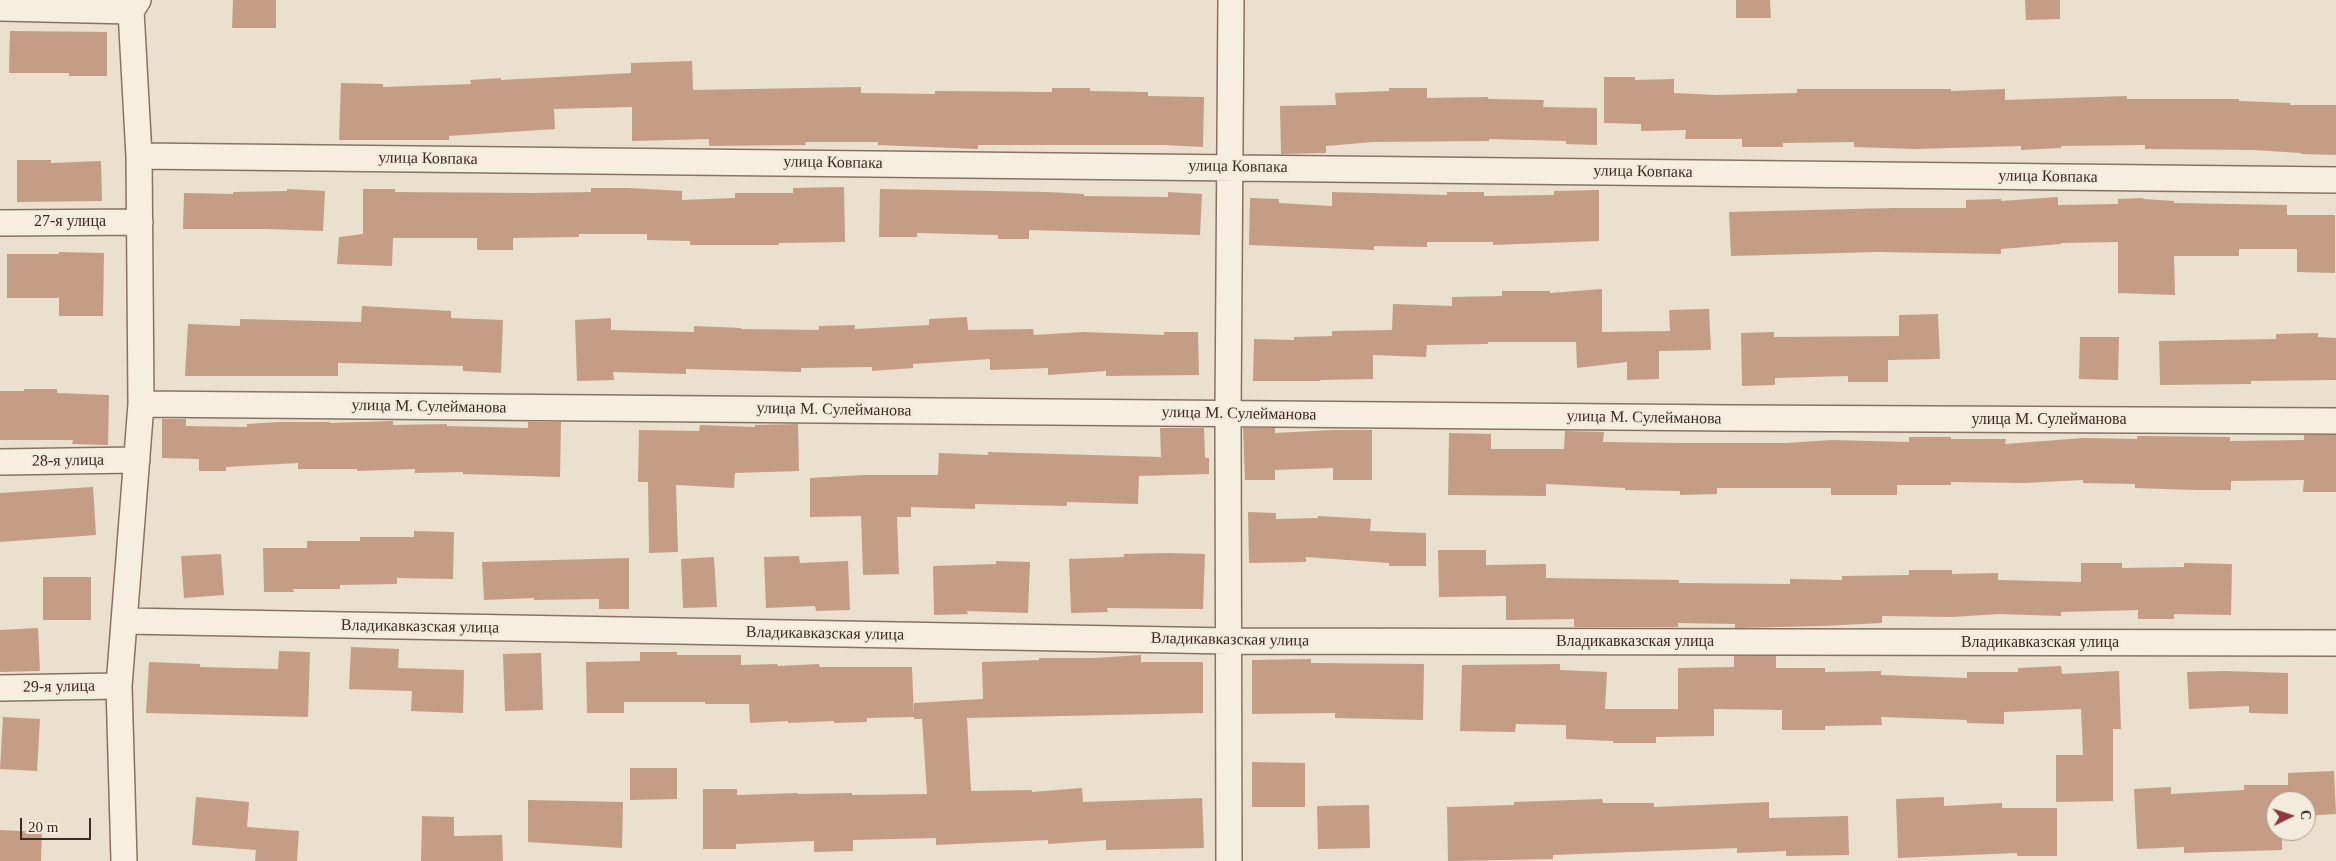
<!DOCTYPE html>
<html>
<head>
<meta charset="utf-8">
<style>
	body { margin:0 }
	#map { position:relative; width:2336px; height:861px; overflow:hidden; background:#ebe0cd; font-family:"Times New Roman",serif }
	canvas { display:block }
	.north { position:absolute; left:2266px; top:791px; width:50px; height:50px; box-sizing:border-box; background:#f3ebdb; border:1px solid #a99f91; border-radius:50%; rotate:86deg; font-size:14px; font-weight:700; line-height:20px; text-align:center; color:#392c23 }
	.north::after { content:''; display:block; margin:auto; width:18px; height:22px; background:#90383e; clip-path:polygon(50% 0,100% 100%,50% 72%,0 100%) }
	.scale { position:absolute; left:20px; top:818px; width:71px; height:22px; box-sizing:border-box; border:2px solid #392c23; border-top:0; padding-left:6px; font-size:15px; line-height:18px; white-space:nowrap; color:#392c23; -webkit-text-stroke:4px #f3ebdb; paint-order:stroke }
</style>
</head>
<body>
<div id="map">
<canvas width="2336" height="861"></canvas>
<div class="north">С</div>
<div class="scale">20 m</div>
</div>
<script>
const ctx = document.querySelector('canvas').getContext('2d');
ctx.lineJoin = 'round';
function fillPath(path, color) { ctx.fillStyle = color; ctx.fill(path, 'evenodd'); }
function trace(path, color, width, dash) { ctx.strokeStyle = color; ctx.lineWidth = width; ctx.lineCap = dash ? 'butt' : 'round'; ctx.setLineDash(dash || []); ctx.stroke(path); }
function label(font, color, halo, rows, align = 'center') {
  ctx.font = font + ' "Times New Roman",serif'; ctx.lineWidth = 5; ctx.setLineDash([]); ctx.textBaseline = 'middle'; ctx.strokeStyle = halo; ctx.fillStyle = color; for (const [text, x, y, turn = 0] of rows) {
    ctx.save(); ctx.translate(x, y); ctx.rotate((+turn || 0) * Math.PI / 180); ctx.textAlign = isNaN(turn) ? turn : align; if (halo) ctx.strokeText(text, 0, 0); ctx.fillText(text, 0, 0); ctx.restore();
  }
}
fillPath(new Path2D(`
	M 233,0 L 276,0 L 276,28 L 232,28 Z
	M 1736,0 L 1770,0 L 1771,18 L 1736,18 Z
	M 2025,0 L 2060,0 L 2060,19 L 2026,20 Z
	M 10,31 L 107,32 L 107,76 L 69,76 L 69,73 L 9,73 Z
	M 692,61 L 693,90 L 861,87 L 861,93 L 935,94 L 935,91 L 1052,92 L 1052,88 L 1090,88 L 1090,91 L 1148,92 L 1148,96 L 1204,97 L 1203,147 L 1164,145 L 978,145 L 978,149 L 878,145 L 878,142 L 805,142 L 806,145 L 709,146 L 709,139 L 632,141 L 632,107 L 554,109 L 555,129 L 449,136 L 449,140 L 339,140 L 341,83 L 383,84 L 383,87 L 471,84 L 470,80 L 501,78 L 501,80 L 631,73 L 631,63 Z
	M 1604,77 L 1635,77 L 1635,80 L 1674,79 L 1674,93 L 1716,95 L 1797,93 L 1797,89 L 1951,89 L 1951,91 L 2005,89 L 2005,100 L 2127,96 L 2127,99 L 2239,99 L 2239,101 L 2290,103 L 2290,105 L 2336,105 L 2336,155 L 2301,154 L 2301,153 L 2254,150 L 2145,149 L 2145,145 L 2061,146 L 2061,148 L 2021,150 L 2021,146 L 1915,149 L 1854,147 L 1854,142 L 1783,143 L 1783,147 L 1742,147 L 1742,139 L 1685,139 L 1686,130 L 1641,131 L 1641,124 L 1604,123 Z
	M 1389,88 L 1427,88 L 1427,98 L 1488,97 L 1488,99 L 1544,100 L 1543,107 L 1597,108 L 1597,145 L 1566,144 L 1566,141 L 1489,139 L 1489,141 L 1373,142 L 1326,146 L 1326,153 L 1281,154 L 1280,106 L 1336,105 L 1335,93 L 1389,91 Z
	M 17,160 L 51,160 L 51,163 L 101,161 L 102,201 L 17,202 Z
	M 844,187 L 845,242 L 779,243 L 779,245 L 690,245 L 690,241 L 647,240 L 647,234 L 579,234 L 579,237 L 513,238 L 513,250 L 477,250 L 477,238 L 393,238 L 392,266 L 337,264 L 339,237 L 363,234 L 363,189 L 395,189 L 395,192 L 532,193 L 591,192 L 591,188 L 629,188 L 682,191 L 682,200 L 735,198 L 735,193 L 793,193 L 793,188 Z
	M 287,189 L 325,191 L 323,231 L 267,229 L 183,229 L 184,193 L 233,194 L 233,192 L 287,191 Z
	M 880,189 L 1048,192 L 1084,194 L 1084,196 L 1168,197 L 1168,192 L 1202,194 L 1200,235 L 1029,230 L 1029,239 L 998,239 L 998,235 L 917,233 L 917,237 L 879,237 Z
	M 1599,190 L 1599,241 L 1493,245 L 1493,242 L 1427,242 L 1427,247 L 1374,246 L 1374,250 L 1249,245 L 1250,198 L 1279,199 L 1279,203 L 1332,206 L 1332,192 L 1447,195 L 1447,192 L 1484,192 L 1484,196 L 1554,195 L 1554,191 Z
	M 2058,197 L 2058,205 L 2118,204 L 2118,199 L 2143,198 L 2143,199 L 2174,201 L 2174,203 L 2287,205 L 2287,215 L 2335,215 L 2335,273 L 2297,272 L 2297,249 L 2239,249 L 2239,256 L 2174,256 L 2175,295 L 2118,293 L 2118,242 L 2061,243 L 2061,244 L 2001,249 L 2001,254 L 1877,252 L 1731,256 L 1729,212 L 1893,208 L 1966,208 L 1966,200 L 2001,199 L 2001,201 Z
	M 59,252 L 104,253 L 103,316 L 59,316 L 59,298 L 7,298 L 7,254 L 59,254 Z
	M 1602,289 L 1602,332 L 1670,331 L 1669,310 L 1709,309 L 1711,350 L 1659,351 L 1659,379 L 1627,380 L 1627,362 L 1577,368 L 1576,342 L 1488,342 L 1488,344 L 1427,345 L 1426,357 L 1373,355 L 1373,379 L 1320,380 L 1320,381 L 1253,381 L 1254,339 L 1294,340 L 1294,337 L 1332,336 L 1332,331 L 1392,330 L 1393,304 L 1452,306 L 1452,297 L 1502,296 L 1502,291 L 1550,291 L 1550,293 Z
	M 362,306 L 451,311 L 451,318 L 503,320 L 501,373 L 463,371 L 463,366 L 338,363 L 338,376 L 185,376 L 188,324 L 240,326 L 240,319 L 361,322 Z
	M 1938,314 L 1940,359 L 1888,360 L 1888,382 L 1848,382 L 1848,376 L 1775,378 L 1775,385 L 1742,386 L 1741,333 L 1774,332 L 1774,337 L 1899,336 L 1899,315 Z
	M 967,317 L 968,330 L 1033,329 L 1034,335 L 1084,332 L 1164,335 L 1164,332 L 1198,332 L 1199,375 L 1106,376 L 1106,371 L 1048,375 L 1048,368 L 990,370 L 990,359 L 913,364 L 913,368 L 872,371 L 872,367 L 801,368 L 801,372 L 686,369 L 686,374 L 613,372 L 614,380 L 577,381 L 575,320 L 611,318 L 611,330 L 694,332 L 694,326 L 741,328 L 741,329 L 819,330 L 819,326 L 855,325 L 855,329 L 929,325 L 929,319 Z
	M 2318,333 L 2318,337 L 2336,338 L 2336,380 L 2251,381 L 2251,384 L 2160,385 L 2159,341 L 2276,339 L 2276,334 Z
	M 2080,337 L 2119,337 L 2118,380 L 2079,379 Z
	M 24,389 L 57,389 L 57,393 L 109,395 L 108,445 L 72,444 L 73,440 L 0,440 L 0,391 L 24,391 Z
	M 162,419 L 186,419 L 186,426 L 247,427 L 247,424 L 279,422 L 330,422 L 330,423 L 393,421 L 393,425 L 447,424 L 447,426 L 528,428 L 528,422 L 561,422 L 560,477 L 463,474 L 463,472 L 415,473 L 415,469 L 357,471 L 357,469 L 298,469 L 298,463 L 226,467 L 226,471 L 199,471 L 199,459 L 162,458 Z
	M 798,424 L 799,471 L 735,473 L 734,488 L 676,485 L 678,552 L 649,553 L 648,482 L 638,482 L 639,430 L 699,431 L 700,425 L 755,427 L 755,425 Z
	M 1160,428 L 1204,428 L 1205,458 L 1209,458 L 1209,474 L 1139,476 L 1138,504 L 1067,502 L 1067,506 L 975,504 L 975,509 L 911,507 L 911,517 L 897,517 L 899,574 L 863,575 L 861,516 L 810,517 L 810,478 L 864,475 L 938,475 L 939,453 L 988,455 L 988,452 L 1161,457 Z
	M 1243,428 L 1275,428 L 1275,433 L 1333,430 L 1372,430 L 1372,480 L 1333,480 L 1333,468 L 1275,470 L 1275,480 L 1245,480 Z
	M 1565,431 L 1604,432 L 1603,442 L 1680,443 L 1786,443 L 1831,440 L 1909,442 L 1909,437 L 1951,437 L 1951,439 L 2006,439 L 2005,444 L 2083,438 L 2137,439 L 2137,436 L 2230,437 L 2230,441 L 2304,440 L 2304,435 L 2336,435 L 2336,492 L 2303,492 L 2304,480 L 2231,481 L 2231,490 L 2196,490 L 2135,488 L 2135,484 L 2083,483 L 2083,480 L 2024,483 L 1951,482 L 1951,485 L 1897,485 L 1897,495 L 1831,495 L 1831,488 L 1717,488 L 1717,494 L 1680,495 L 1680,491 L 1625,490 L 1625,488 L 1546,484 L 1546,496 L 1448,495 L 1449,433 L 1491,434 L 1491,449 L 1564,449 Z
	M 93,487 L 96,535 L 0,542 L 0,493 Z
	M 1248,512 L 1276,513 L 1276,519 L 1318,518 L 1318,516 L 1371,519 L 1370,531 L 1426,533 L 1426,566 L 1389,566 L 1389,563 L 1306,557 L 1306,562 L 1249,563 Z
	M 414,531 L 454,532 L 453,579 L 397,578 L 397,584 L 340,585 L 340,589 L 293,589 L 294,592 L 264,592 L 263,548 L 307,548 L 307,541 L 360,541 L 360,537 L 414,537 Z
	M 1438,550 L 1486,550 L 1486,565 L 1546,564 L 1546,578 L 1679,580 L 1679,583 L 1790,584 L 1790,579 L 1842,580 L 1842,576 L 1909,575 L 1909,570 L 1952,570 L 1952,574 L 1998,573 L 1998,580 L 2081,582 L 2081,563 L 2122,563 L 2122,568 L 2184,567 L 2184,563 L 2232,564 L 2231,615 L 2174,614 L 2174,619 L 2138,619 L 2138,610 L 2061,612 L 2061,616 L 1999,614 L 1952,617 L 1882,616 L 1882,623 L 1823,626 L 1735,628 L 1735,624 L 1678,623 L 1678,627 L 1574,627 L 1574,619 L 1506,620 L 1506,596 L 1439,597 Z
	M 1169,553 L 1205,554 L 1203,609 L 1107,608 L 1108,612 L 1071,613 L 1069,559 L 1124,557 L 1124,554 Z
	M 221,554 L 224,595 L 184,598 L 181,556 Z
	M 799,556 L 800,563 L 848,561 L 850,610 L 816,611 L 815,606 L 766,608 L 764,557 Z
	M 714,557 L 717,607 L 683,608 L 681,559 Z
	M 629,558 L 629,609 L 599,609 L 599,599 L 534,600 L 534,598 L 484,600 L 482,562 Z
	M 996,561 L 1030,562 L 1028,613 L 967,611 L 968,614 L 934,615 L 933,566 L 996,564 Z
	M 43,577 L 91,577 L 91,620 L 43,620 Z
	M 38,628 L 40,671 L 0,672 L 0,630 Z
	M 351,647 L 399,649 L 398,668 L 464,670 L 463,713 L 411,711 L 412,691 L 349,689 Z
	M 279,651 L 310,652 L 308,717 L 146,713 L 149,662 L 200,664 L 200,667 L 278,669 Z
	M 640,652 L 677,652 L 677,655 L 741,655 L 741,665 L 777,664 L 778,666 L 819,664 L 820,667 L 912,667 L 914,717 L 867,718 L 867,722 L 834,723 L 834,721 L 788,723 L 788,721 L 750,723 L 749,704 L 705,704 L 705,702 L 624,702 L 624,713 L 587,713 L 586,662 L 640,661 Z
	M 541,653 L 543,710 L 505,711 L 503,654 Z
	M 1141,655 L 1141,662 L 1203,662 L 1203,713 L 967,718 L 971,791 L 1032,790 L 1032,792 L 1082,788 L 1083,802 L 1202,798 L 1204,848 L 1106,850 L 1106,840 L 1048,844 L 1048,840 L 936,845 L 936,838 L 853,840 L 853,851 L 814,852 L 814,841 L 736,844 L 736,849 L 703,849 L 703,789 L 737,789 L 737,795 L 798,793 L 798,794 L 852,793 L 852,795 L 927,794 L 922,719 L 914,719 L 914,703 L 983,699 L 982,662 L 1039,660 L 1039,658 L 1095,658 Z
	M 1734,656 L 1776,656 L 1776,668 L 1825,668 L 1825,672 L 1881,671 L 1881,675 L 1967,678 L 1967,672 L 2018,672 L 2018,668 L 2061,666 L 2062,674 L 2119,671 L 2121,729 L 2113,729 L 2113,801 L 2056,802 L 2056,755 L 2083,755 L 2081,709 L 2004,712 L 2004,724 L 1967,723 L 1967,720 L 1881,717 L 1882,725 L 1825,726 L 1825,730 L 1782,730 L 1782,710 L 1714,709 L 1714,736 L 1656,737 L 1656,743 L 1613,743 L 1613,741 L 1566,739 L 1566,725 L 1516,724 L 1515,732 L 1460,731 L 1462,665 L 1560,664 L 1560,670 L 1607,672 L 1605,709 L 1678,709 L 1678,668 L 1734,667 Z
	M 1311,659 L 1311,663 L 1424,664 L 1423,720 L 1335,718 L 1335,713 L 1252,714 L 1252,660 Z
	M 2224,671 L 2288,673 L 2288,714 L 2249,713 L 2249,706 L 2189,709 L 2187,672 Z
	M 3,717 L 40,719 L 37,771 L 0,769 Z
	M 1252,762 L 1305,763 L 1305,807 L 1252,807 Z
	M 630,768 L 677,768 L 677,799 L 630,800 Z
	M 2334,771 L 2336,814 L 2306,816 L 2306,801 L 2276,801 L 2276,831 L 2282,831 L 2282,850 L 2184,853 L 2184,847 L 2137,849 L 2134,789 L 2171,787 L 2171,794 L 2244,790 L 2244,785 L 2288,785 L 2288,773 Z
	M 196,797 L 249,802 L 247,827 L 299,831 L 297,861 L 255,861 L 256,850 L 192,845 Z
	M 1944,797 L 1944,806 L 2002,803 L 2002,808 L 2057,808 L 2057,856 L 2017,856 L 2017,853 L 1898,858 L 1896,799 Z
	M 1602,799 L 1603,803 L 1654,803 L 1654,807 L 1769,802 L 1769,818 L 1848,816 L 1849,855 L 1786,856 L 1786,851 L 1737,853 L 1737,848 L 1553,855 L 1553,859 L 1448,861 L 1447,807 L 1514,805 L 1514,802 Z
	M 528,800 L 623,802 L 622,848 L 528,842 Z
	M 1369,805 L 1370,848 L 1318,849 L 1317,806 Z
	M 422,816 L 454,817 L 454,836 L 502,835 L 503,861 L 421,861 Z
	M 0,830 L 42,832 L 41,861 L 0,861 Z`), '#c59c86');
const street = new Path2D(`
	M 0,8 L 131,11
	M 139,156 L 2336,180
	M 0,223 L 140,222
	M 141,404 L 1730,418 L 2336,421
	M 0,462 L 137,460
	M 125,621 L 1229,641 L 2336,643
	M 0,688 L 119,686
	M 124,861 L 119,686 L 141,404 L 139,156 L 131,11 L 138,0
	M 1229,861 L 1228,414 L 1231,0`);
trace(street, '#877362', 28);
trace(street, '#f6eedf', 25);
label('16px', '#392c23', '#f3ebdb', [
	["улица Ковпака",428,159,1],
	["улица Ковпака",833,163,1],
	["улица Ковпака",1238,167,1],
	["улица Ковпака",1643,172,1],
	["улица Ковпака",2048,177,1],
	["27-я улица",70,222],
	["улица М. Сулейманова",429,407,1],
	["улица М. Сулейманова",834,410,1],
	["улица М. Сулейманова",1239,414,1],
	["улица М. Сулейманова",1644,418,1],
	["улица М. Сулейманова",2049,420],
	["28-я улица",68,461,-1],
	["Владикавказская улица",420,627,1],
	["Владикавказская улица",825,634,1],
	["Владикавказская улица",1230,640,1],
	["Владикавказская улица",1635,642],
	["Владикавказская улица",2040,643],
	["29-я улица",59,687,-1]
]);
</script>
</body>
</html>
